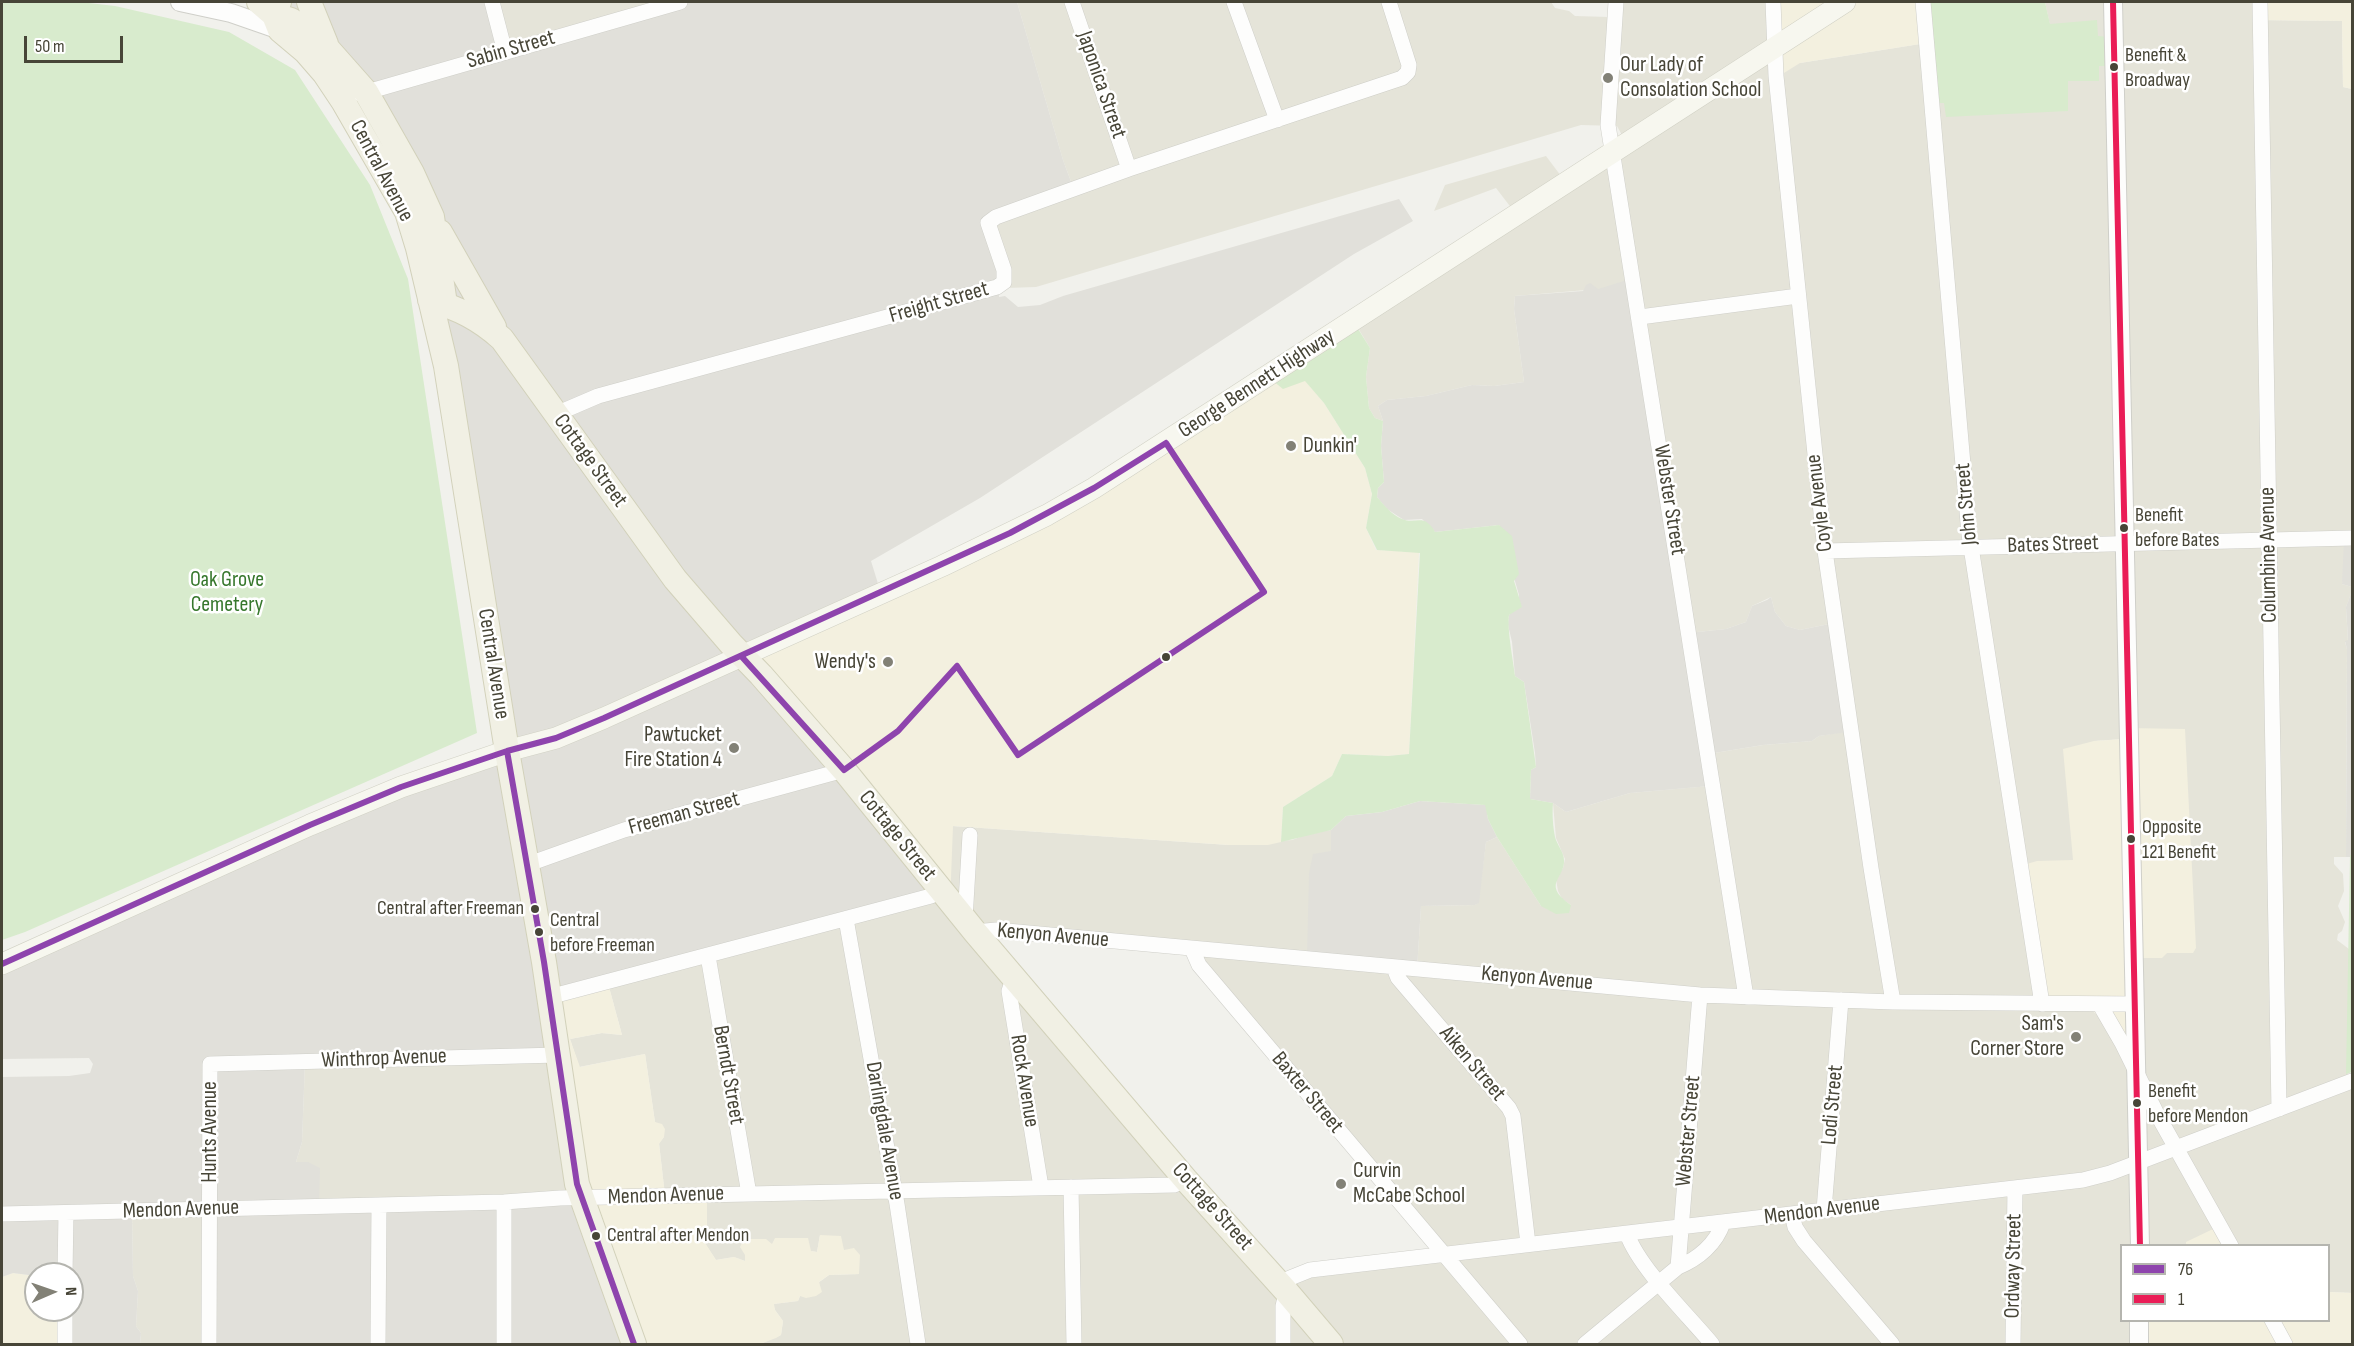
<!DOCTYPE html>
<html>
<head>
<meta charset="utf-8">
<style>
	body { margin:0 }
	#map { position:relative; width:2354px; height:1346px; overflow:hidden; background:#f1f1ec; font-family:"Sofia Sans Condensed",sans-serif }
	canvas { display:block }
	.frame { position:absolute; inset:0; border:3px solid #474537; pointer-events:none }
	.legend { position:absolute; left:2120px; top:1244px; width:210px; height:78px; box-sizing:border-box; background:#fff; border:2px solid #b5b5af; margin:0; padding:8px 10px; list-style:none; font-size:18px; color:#474537 }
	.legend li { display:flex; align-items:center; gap:12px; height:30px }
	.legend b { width:30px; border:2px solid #b5b5af }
	.north { position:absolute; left:24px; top:1262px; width:60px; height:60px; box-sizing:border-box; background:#fff; border:2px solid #b5b5af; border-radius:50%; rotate:88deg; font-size:16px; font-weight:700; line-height:24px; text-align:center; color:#474537 }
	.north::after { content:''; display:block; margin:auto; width:21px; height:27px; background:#828176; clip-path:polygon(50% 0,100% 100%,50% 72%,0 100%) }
	.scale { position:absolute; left:24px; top:36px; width:99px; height:27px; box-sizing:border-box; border:3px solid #474537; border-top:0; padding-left:8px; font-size:18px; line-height:21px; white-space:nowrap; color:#474537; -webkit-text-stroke:4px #fff; paint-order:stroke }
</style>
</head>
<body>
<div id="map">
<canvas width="2354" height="1346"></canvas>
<div class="frame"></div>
<ul class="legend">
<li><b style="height:8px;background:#8e44ad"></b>76</li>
<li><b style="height:8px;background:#ea1d57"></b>1</li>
</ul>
<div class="north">N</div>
<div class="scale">50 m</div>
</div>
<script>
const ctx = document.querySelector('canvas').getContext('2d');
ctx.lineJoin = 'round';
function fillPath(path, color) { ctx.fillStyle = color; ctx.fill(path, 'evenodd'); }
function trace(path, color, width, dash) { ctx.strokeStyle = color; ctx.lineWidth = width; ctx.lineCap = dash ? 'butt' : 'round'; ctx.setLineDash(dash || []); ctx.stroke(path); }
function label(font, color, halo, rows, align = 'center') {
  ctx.font = font + ' "Sofia Sans Condensed",sans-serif'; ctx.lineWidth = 5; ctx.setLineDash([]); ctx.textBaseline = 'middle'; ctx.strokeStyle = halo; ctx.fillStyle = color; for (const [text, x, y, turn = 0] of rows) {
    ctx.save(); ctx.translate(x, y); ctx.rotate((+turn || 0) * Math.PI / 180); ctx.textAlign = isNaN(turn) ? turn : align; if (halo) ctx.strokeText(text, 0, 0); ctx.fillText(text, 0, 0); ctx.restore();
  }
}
fillPath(new Path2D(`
	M 488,2 L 674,2 L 505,55 Z
	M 1017,2 L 1551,2 L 1555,8 L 1569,11 L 1575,16 L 1609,17 L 1613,2 L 1770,2 L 1800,63 L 1920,44 L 2064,37 L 2050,25 L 2045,2 L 2256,2 L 2257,20 L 2342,21 L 2343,87 L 2352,89 L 2352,539 L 2342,584 L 2352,587 L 2352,591 L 2346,607 L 2348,641 L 2345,642 L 2347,649 L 2346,857 L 2334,857 L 2334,864 L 2343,874 L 2344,891 L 2338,906 L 2345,922 L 2342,931 L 2338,934 L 2337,940 L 2349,949 L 2352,993 L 2348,1079 L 2352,1080 L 2352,1293 L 2329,1292 L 2328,1246 L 2225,1245 L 2186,1242 L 2186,1245 L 2122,1246 L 2122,1320 L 2134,1321 L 2134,1344 L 760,1344 L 781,1335 L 783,1321 L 775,1310 L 773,1304 L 798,1301 L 800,1296 L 829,1275 L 859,1274 L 844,1250 L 820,1235 L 817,1252 L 772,1245 L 745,1255 L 745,1261 L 734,1257 L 716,1260 L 701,1238 L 665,1196 L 659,1143 L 664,1137 L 655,1122 L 645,1054 L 579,1067 L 570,1039 L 602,1033 L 622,1035 L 609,987 L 952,826 L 1229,845 L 1292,840 L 1311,833 L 1331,830 L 1331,851 L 1417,969 L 1421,906 L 1475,905 L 1478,903 L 1486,842 L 1497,837 L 1541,906 L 1571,905 L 1562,899 L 1558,891 L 1556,879 L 1563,868 L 1565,859 L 1556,838 L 1553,803 L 1566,812 L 1630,793 L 1709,786 L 1708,754 L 1763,745 L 1812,741 L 1819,736 L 1848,731 L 1829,624 L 1800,630 L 1786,626 L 1775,612 L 1771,597 L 1752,606 L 1746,622 L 1726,629 L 1688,633 L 1598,289 L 1515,296 L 1514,309 L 1524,382 L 1494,386 L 1472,385 L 1426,396 L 1387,400 L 1378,406 L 1383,421 L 1375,418 L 1369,408 L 1366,377 L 1370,348 L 1355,323 L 1516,214 L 1496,188 L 1434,211 L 1445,185 L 1546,156 L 1564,180 L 1623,137 L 1617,126 L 1581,125 L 1036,287 L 1006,288 L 988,221 L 1073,187 L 1063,160 ZM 2124,739 L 2193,953 L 2167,953 L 2132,958 L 2106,1024 L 2090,1008 L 2037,861 L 2073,861 L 2094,741 ZM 984,931 L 1188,952 L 1440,1256 L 1264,1275 Z
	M 552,1058 L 577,1199 L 321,1207 L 296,1162 L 302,1142 L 305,1062 Z
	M 207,1211 L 206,1344 L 140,1344 L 141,1333 L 136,1326 L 138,1291 L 133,1276 L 132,1213 Z`), '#e5e4d9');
fillPath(new Path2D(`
	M 1770,2 L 1916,2 L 1920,44 L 1800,63 L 1776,78 Z
	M 2256,2 L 2352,2 L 2352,89 L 2343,87 L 2342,21 L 2257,20 Z
	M 1267,376 L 1305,380 L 1324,403 L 1365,468 L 1372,494 L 1366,528 L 1376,550 L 1419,552 L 1409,754 L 1388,756 L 1342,754 L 1332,776 L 1283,807 L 1281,842 L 1268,845 L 1229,845 L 953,826 L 950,904 L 738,654 L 951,563 Z
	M 2127,728 L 2185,729 L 2196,948 L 2193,953 L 2167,953 L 2162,958 L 2132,958 L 2132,1068 L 2106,1024 L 2090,1008 L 2040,1003 L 2016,867 L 2037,861 L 2073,860 L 2063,749 L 2094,741 L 2124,739 Z
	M 609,987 L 622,1035 L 602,1033 L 570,1039 L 580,1067 L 645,1054 L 655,1122 L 662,1124 L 665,1129 L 664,1137 L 659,1144 L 665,1195 L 707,1196 L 707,1229 L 702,1238 L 716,1260 L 734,1257 L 745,1261 L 745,1255 L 740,1247 L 744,1239 L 766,1239 L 772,1244 L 775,1238 L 808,1238 L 811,1251 L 817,1252 L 820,1235 L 841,1236 L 844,1250 L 854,1248 L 860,1255 L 859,1274 L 829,1275 L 819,1282 L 822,1292 L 816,1296 L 806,1298 L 800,1296 L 798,1301 L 774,1304 L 775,1310 L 783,1321 L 781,1335 L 776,1338 L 760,1344 L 629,1344 L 581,1211 L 548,1001 Z
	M 2213,1229 L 2225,1245 L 2186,1245 L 2186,1242 Z
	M 13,1273 L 36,1276 L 36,1310 L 61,1310 L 61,1344 L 2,1344 L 2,1277 Z
	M 2329,1292 L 2352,1293 L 2352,1344 L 2134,1344 L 2134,1321 L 2328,1320 Z`), '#f3f0df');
fillPath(new Path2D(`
	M 276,2 L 488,2 L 501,53 L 674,2 L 1017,2 L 1063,160 L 1073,187 L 988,221 L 1005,282 L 999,290 L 999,297 L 1005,296 L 1018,307 L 1040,305 L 1063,296 L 1399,199 L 1413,221 L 1354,254 L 980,498 L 871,561 L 880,590 L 738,654 L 936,894 L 548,1001 L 552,1049 L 305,1062 L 302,1142 L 296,1162 L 308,1162 L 320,1168 L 319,1206 L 577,1199 L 629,1344 L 206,1344 L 207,1211 L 132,1213 L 133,1276 L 138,1291 L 136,1326 L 141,1333 L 140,1344 L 61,1344 L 72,1310 L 72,1274 L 36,1276 L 13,1273 L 2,1277 L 2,1077 L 69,1076 L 90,1073 L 93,1064 L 89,1058 L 2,1059 L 2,964 L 499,752 L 446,390 L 406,216 L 293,48 L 264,33 Z
	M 1630,279 L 1688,633 L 1726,629 L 1746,622 L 1752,606 L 1767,600 L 1771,597 L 1775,612 L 1786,626 L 1800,630 L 1829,624 L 1848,732 L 1819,736 L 1812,741 L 1763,745 L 1708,754 L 1710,786 L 1630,793 L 1566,812 L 1553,803 L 1530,799 L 1531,770 L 1536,767 L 1535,753 L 1524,682 L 1515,676 L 1512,642 L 1508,625 L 1509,615 L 1519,603 L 1519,595 L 1499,525 L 1435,532 L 1422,519 L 1404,520 L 1387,509 L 1377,497 L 1378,488 L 1384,482 L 1381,446 L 1383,421 L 1378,406 L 1387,400 L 1426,396 L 1472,385 L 1494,386 L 1524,382 L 1514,309 L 1515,296 L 1583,291 L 1586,285 L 1590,283 L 1598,289 Z
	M 2344,539 L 2352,539 L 2352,587 L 2342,584 Z
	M 2352,591 L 2352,857 L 2346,857 L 2347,649 L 2345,641 L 2348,640 L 2346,607 Z
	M 1420,801 L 1486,805 L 1488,819 L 1497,837 L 1486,842 L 1479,903 L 1475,905 L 1421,906 L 1417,969 L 1307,956 L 1309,873 L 1313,854 L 1331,851 L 1331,830 L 1346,816 L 1382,812 Z`), '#e1e0da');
fillPath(new Path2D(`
	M 2,2 L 80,2 L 115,6 L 229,32 L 295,70 L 370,185 L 408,279 L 477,733 L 25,932 L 2,940 Z
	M 1916,2 L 2045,2 L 2050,24 L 2097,20 L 2098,36 L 2109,37 L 2108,66 L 2099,66 L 2099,81 L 2068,81 L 2068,111 L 1946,117 L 1944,103 L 1927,103 Z
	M 1355,324 L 1370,348 L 1366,377 L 1369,408 L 1375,418 L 1383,421 L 1381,446 L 1384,482 L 1378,488 L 1377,497 C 1384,505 1392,515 1402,519 C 1416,525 1424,512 1435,532 L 1499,525 L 1512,536 L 1519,574 L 1514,581 L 1522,607 L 1509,615 C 1507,630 1513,659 1515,676 L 1524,682 L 1536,767 L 1531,770 L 1530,799 L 1553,803 C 1552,814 1553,827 1555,837 C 1557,845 1564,852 1564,860 C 1565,879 1541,884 1571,905 L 1569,913 L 1556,914 L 1541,906 L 1497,837 L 1488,819 L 1485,805 L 1420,801 L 1382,812 L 1346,816 L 1331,830 L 1281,842 L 1283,807 L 1332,776 L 1342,754 L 1388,756 L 1409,754 L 1420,553 L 1377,550 L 1366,528 L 1372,494 L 1365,468 L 1324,403 L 1305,381 L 1283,389 L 1267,376 Z
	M 2350,855 L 2352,855 L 2352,1072 L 2346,1074 Z`), '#d8ebcd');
const minor = new Path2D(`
	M 492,2 L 505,52
	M 1072,2 L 1129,169
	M 1234,2 L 1277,120
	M 1616,2 L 1608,125 L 1746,997
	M 1773,2 L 1776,76 L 1825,551 L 1871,868 L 1893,1002
	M 1923,2 L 1969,534 L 2042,1004
	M 2260,2 L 2279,1109
	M 360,94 L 680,2
	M 1640,317 L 1798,296
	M 556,414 L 598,396 L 997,287 L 1004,282 L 1004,270 L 988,223 L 996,217 L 1129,169 L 1402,78 L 1408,72 L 1409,65 L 1389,2
	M 1825,551 L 2352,538
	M 526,865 L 624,830 L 844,770
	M 846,919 L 897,1204 L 918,1344
	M 965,919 L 970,835
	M 975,932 L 996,930 L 1700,995 L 1893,1002 L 2135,1004
	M 1192,949 L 1199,965 L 1520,1344
	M 708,956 L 749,1194
	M 1394,968 L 1398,978 L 1509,1108 L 1513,1116 L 1528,1244
	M 1014,976 L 1009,991 L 1041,1187
	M 549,997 L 931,896 L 940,890
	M 2100,1005 L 2122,1043 L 2157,1114 L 2231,1246
	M 1071,1187 L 1074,1344
	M 1824,1210 L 1841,1000
	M 2,1214 L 504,1202 L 560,1198 L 1174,1185 L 1186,1180
	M 1792,1214 L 1795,1227 L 1804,1241 L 1892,1344
	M 1627,1234 C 1640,1269 1688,1315 1712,1344
	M 1678,1267 L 1700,995
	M 65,1274 L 66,1213
	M 2272,1320 L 2285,1344
	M 65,1344 L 65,1310
	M 209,1344 L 210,1064 L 558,1055
	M 378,1344 L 379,1205
	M 504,1344 L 504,1202
	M 1283,1344 L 1283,1306 L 1290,1278 L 1310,1270 L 2083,1180 L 2110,1173 L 2352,1081
	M 1585,1344 L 1678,1267 C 1698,1259 1716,1244 1723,1223
	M 2013,1344 L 2015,1188`);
const tertiary = new Path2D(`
	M 180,2 L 231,13 L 280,30
	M 2113,2 L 2140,1246
	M 2139,1344 L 2139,1320`);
const secondary = new Path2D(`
	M 2,964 L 310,825 L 401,787 L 507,751 L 556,738 L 604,718 L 942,566 L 1047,515 L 1094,488 L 1845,2`);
const primary = new Path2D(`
	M 259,2 L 274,15 L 291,20 L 300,26 L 328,49 L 366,92 L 412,173 L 432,217 L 445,304
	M 279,2 L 274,15 L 280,30 L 305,51 L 325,74 L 343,101 L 407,212 L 418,248 L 446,366 L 507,751 L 544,962 L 577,1184 L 634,1344
	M 309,2 L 326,44
	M 440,232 L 494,327
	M 430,300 C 458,308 480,319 502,339 L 675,579 L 731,644 L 761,675 L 844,770 L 975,932 L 1186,1180 L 1286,1291 L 1331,1344`);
trace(minor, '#cfcfc9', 16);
trace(tertiary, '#cfcfc9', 20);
trace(secondary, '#d1d1c5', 22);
trace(primary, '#d2d1ba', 26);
trace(minor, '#fdfdfc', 15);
trace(tertiary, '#fdfdfc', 18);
trace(secondary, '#f7f7ef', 21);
trace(primary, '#f1f0e4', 24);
trace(new Path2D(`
	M 1166,443 L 1264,592
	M 742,657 L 844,770
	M 957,666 L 1018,755
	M 507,751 L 544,962 L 577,1184 L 634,1344
	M 1018,755 L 1264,592
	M 844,770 L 898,731 L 957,666
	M 2,964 L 310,825 L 401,787 L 507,751 L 556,738 L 604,718 L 1010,533 L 1094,488 L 1166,443`), '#8e44ad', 6);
trace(new Path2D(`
	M 2113,2 L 2140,1246`), '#ea1d57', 6);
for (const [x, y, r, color] of [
	[2114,67,5,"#474537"],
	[1608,78,6,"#828176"],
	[1291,446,6,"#828176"],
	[2124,528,5,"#474537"],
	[1166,657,5,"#474537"],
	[888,662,6,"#828176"],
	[734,748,6,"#828176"],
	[2131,839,5,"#474537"],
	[535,909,5,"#474537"],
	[539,932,5,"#474537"],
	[2076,1037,6,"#828176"],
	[2137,1103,5,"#474537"],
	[1341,1184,6,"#828176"],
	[596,1236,5,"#474537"]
]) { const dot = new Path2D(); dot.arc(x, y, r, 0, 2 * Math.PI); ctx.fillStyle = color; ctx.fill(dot); trace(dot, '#fff', 2); }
label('20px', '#474537', '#fff', [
	["Benefit &",2125,56],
	["Broadway",2125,81],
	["Benefit",2135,516],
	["before Bates",2135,541],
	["Opposite",2142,828],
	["121 Benefit",2142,853],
	["Central after Freeman",524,909,"right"],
	["Central",550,921],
	["before Freeman",550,946],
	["Benefit",2148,1092],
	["before Mendon",2148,1117],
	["Central after Mendon",607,1236]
], 'left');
label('22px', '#474537', '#fff', [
	["Sabin Street",511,50,-16],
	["Japonica Street",1101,85,71],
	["Central Avenue",381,171,62],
	["Freight Street",939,303,-16],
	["George Bennett Highway",1257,384,-33],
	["Cottage Street",590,461,54],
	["Webster Street",1669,500,81],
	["Coyle Avenue",1820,503,-97],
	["John Street",1967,504,-95],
	["Bates Street",2053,545,-2],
	["Columbine Avenue",2269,555,-91],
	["Central Avenue",493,664,81],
	["Freeman Street",684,814,-15],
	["Cottage Street",897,836,51],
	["Kenyon Avenue",1053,936,5],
	["Kenyon Avenue",1537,979,5],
	["Winthrop Avenue",384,1059,-2],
	["Aiken Street",1472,1064,50],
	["Berndt Street",728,1075,80],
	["Rock Avenue",1024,1081,81],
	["Baxter Street",1307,1093,50],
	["Lodi Street",1833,1105,-85],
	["Darlingdale Avenue",884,1131,80],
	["Webster Street",1689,1131,-85],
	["Hunts Avenue",210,1132,-90],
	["Mendon Avenue",666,1196,-2],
	["Cottage Street",1212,1207,48],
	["Mendon Avenue",181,1210,-2],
	["Mendon Avenue",1822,1211,-7],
	["Ordway Street",2014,1266,-89]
]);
label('22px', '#474537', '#fff', [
	["Our Lady of",1620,65],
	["Consolation School",1620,90],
	["Dunkin'",1303,446],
	["Wendy's",876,662,"right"],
	["Pawtucket",722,735,"right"],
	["Fire Station 4",722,760,"right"],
	["Sam's",2064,1024,"right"],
	["Corner Store",2064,1049,"right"],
	["Curvin",1353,1171],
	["McCabe School",1353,1196]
], 'left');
label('22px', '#36772c', '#fff', [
	["Oak Grove",227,580],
	["Cemetery",227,605]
]);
</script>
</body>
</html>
